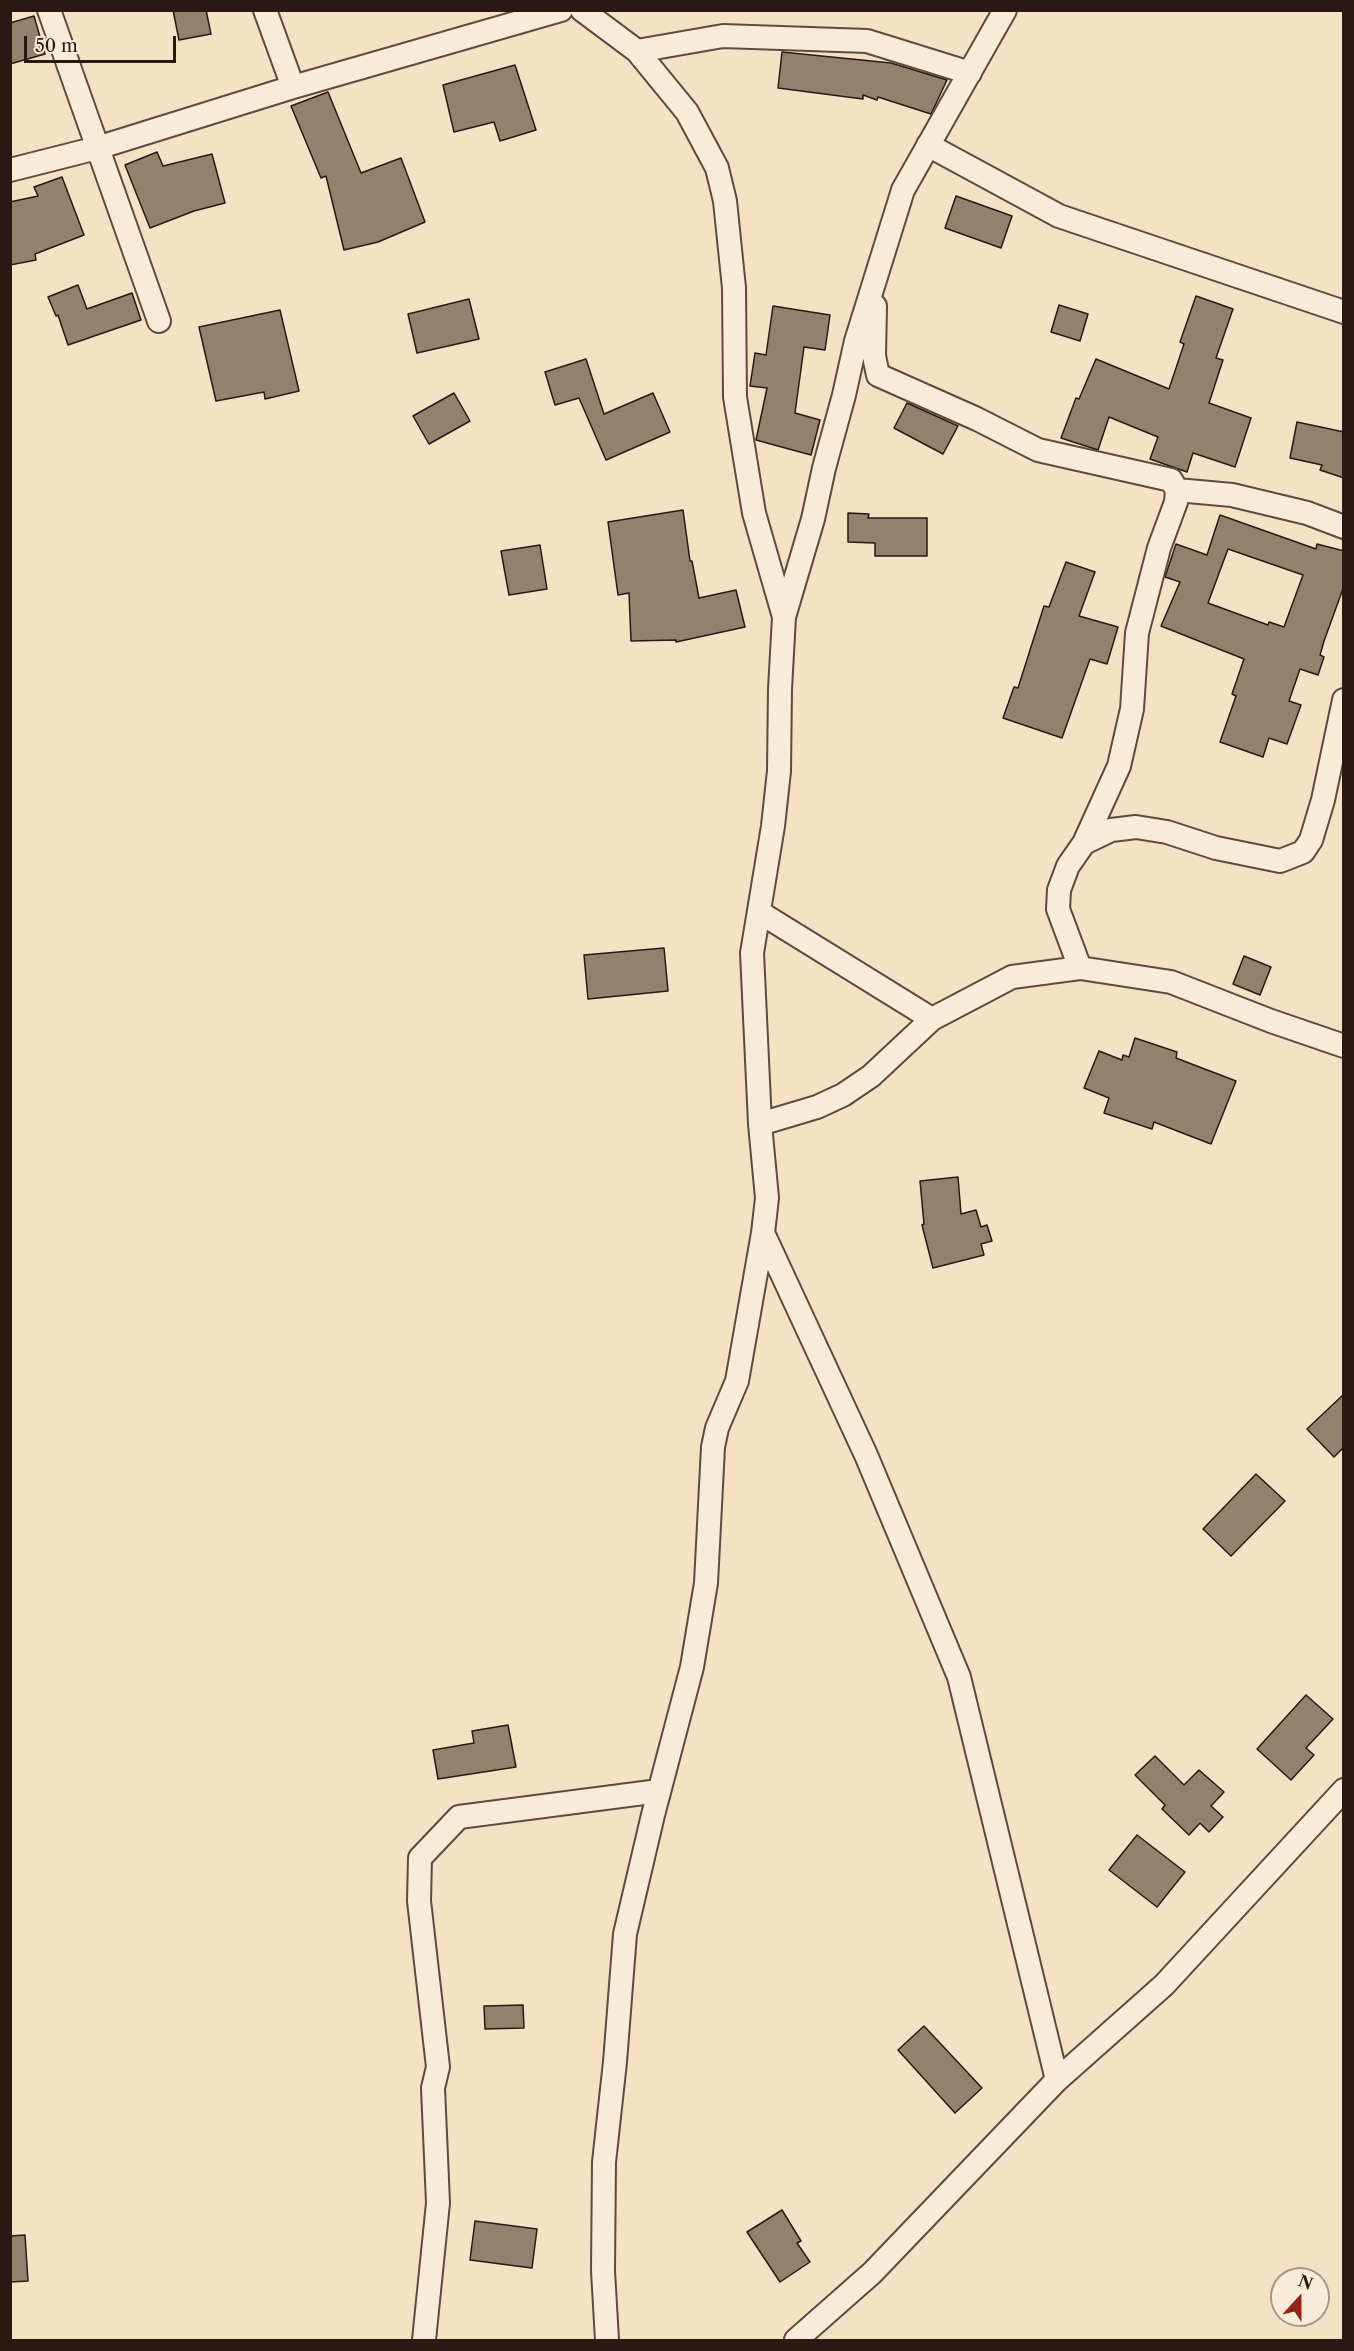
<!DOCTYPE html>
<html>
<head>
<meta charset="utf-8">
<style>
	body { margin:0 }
	#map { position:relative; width:1354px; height:2351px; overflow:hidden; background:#f5e1c3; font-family:"Libre Caslon Text",serif }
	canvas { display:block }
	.frame { position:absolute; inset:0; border:12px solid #291912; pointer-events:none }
	.north { position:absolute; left:1270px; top:2267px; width:60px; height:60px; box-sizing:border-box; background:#f8ecd8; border:2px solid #a59889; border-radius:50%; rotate:21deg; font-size:16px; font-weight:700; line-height:24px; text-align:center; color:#291912 }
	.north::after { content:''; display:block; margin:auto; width:21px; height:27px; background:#8f2418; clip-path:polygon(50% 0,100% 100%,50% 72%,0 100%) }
	.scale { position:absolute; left:24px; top:36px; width:152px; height:27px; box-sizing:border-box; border:3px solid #291912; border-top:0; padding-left:8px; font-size:18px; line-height:21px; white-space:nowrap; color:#291912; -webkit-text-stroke:4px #f8ecd8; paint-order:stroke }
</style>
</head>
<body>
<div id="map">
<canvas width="1354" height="2351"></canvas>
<div class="frame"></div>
<div class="north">N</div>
<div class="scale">50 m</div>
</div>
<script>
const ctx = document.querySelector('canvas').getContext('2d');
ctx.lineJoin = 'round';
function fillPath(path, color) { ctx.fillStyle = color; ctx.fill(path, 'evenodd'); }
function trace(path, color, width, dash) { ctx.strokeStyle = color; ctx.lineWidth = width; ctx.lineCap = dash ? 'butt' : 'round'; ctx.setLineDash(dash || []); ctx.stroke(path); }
const building = new Path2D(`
	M 173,10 L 206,10 L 211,34 L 179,40 Z
	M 34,16 L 45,54 L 10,64 L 10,23 Z
	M 782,52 L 891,63 L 947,80 L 931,114 L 878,97 L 877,100 L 863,95 L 863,99 L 778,88 Z
	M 515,65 L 536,130 L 500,141 L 494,122 L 454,132 L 443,85 Z
	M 328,92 L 361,173 L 401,158 L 425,222 L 378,242 L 344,250 L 326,176 L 321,178 L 291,106 Z
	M 157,152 L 163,166 L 212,154 L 225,203 L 194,211 L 150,228 L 125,165 Z
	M 62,177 L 84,235 L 35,254 L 36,260 L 10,265 L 10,202 L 38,196 L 34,187 Z
	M 956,196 L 1012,216 L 1001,248 L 945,228 Z
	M 78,285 L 87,309 L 132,293 L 141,320 L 68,345 L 58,315 L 56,316 L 48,297 Z
	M 1196,296 L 1233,309 L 1216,358 L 1223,360 L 1209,403 L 1251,418 L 1235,467 L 1193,453 L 1187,472 L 1150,459 L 1158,437 L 1109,417 L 1098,450 L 1061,438 L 1076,398 L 1079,399 L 1096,359 L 1169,389 L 1184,344 L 1180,342 Z
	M 469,299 L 479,339 L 417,353 L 408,314 Z
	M 1059,305 L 1088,314 L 1080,341 L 1051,332 Z
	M 773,306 L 830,315 L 825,350 L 804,347 L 795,413 L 820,420 L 811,455 L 756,440 L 767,388 L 750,386 L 755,353 L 766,355 Z
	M 280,310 L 299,391 L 265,399 L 264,392 L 216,401 L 199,327 Z
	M 586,359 L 604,414 L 653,393 L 670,432 L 606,460 L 579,398 L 555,405 L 545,372 Z
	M 454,393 L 470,421 L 429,444 L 413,416 Z
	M 907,403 L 958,426 L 943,454 L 894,428 Z
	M 1297,422 L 1344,432 L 1344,478 L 1320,470 L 1322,465 L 1290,458 Z
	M 683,510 L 690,561 L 692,561 L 699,598 L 736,590 L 745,627 L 676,642 L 676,640 L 631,641 L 629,593 L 618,595 L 608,522 Z
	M 848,513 L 869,514 L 868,518 L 927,518 L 927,556 L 875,556 L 875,543 L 848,542 Z
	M 1220,515 L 1316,549 L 1317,544 L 1344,551 L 1344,586 L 1324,641 L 1320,655 L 1324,657 L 1318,675 L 1300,669 L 1289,701 L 1301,705 L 1287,744 L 1269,738 L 1263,757 L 1220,742 L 1236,696 L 1232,694 L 1244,659 L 1161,626 L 1180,582 L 1165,577 L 1176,544 L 1207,555 ZM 1228,549 L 1303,575 L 1284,627 L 1269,622 L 1268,625 L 1208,603 Z
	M 540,545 L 547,589 L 509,595 L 501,551 Z
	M 1066,562 L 1095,572 L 1079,616 L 1118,627 L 1107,664 L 1090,659 L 1062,738 L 1003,718 L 1014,687 L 1018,688 L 1044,606 L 1049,607 Z
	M 664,948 L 668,991 L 588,999 L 584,955 Z
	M 1244,956 L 1271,967 L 1260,995 L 1233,984 Z
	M 1135,1038 L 1177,1052 L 1176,1058 L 1236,1081 L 1211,1144 L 1154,1122 L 1152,1129 L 1104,1113 L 1109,1098 L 1084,1088 L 1099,1051 L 1122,1060 L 1123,1055 L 1129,1057 Z
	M 958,1177 L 961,1214 L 976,1210 L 981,1227 L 987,1225 L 992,1241 L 981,1244 L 984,1255 L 933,1268 L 922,1225 L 924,1224 L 920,1181 Z
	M 1344,1394 L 1344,1447 L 1334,1457 L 1307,1429 Z
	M 1256,1474 L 1285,1501 L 1231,1556 L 1203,1529 Z
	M 1306,1695 L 1333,1719 L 1306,1748 L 1314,1755 L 1291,1780 L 1257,1749 Z
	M 508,1725 L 516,1767 L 438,1779 L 433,1750 L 474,1743 L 472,1731 Z
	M 1155,1756 L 1184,1785 L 1199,1770 L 1224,1792 L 1211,1806 L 1223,1817 L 1209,1832 L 1200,1823 L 1189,1835 L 1162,1809 L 1165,1805 L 1135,1775 Z
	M 1137,1835 L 1185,1872 L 1157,1907 L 1109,1870 Z
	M 523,2005 L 524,2028 L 485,2029 L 484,2006 Z
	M 924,2026 L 982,2088 L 955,2113 L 898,2050 Z
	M 782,2210 L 801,2241 L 797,2243 L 810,2262 L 780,2282 L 747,2232 Z
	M 475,2221 L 537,2229 L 532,2268 L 470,2260 Z
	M 25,2235 L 28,2281 L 10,2282 L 10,2236 Z`);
fillPath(building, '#93816e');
trace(building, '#291912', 1.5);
const minor = new Path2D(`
	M 49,10 L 159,321
	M 265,10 L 293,87
	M 582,10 L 637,51 L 687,112 L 717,168 L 725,201 L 734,288 L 735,397 L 754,513 L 784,617
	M 637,51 L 723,36 L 867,41 L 970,73
	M 928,145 L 1059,216 L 1344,312
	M 10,170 L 97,148 L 293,87 L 561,10
	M 875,306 L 874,356 L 878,375 L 977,419 L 1038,450 L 1171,480 L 1177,490 L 1176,502 L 1159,548 L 1137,633 L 1132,709 L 1119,766 L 1084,843 L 1068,866 L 1059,890 L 1058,909 L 1080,968
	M 1177,490 L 1232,495 L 1307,513 L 1344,527
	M 1084,843 L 1111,830 L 1136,827 L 1167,832 L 1216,848 L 1280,861 L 1303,852 L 1311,840 L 1323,800 L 1344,700
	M 759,912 L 932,1019
	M 760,1124 L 817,1107 L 843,1095 L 871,1076 L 932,1019 L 1012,977 L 1080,968 L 1171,982 L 1271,1021 L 1344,1046
	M 763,1233 L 866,1455 L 959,1677 L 1057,2080
	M 424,2340 L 438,2203 L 433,2088 L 438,2067 L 419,1901 L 420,1858 L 459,1817 L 659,1791
	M 607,2340 L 603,2271 L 604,2162 L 615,2062 L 625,1934 L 653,1815 L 692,1667 L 706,1583 L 713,1447 L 717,1428 L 737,1381 L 763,1233 L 767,1198 L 760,1124 L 752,953 L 773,826 L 779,771 L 780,689 L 784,617 L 813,519 L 824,468 L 844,395 L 856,341 L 903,190 L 1005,10
	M 796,2340 L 872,2273 L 1057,2080 L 1164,1985 L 1344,1790`);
trace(minor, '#5c4b3e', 26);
trace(minor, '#f8ecd8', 22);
</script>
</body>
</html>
